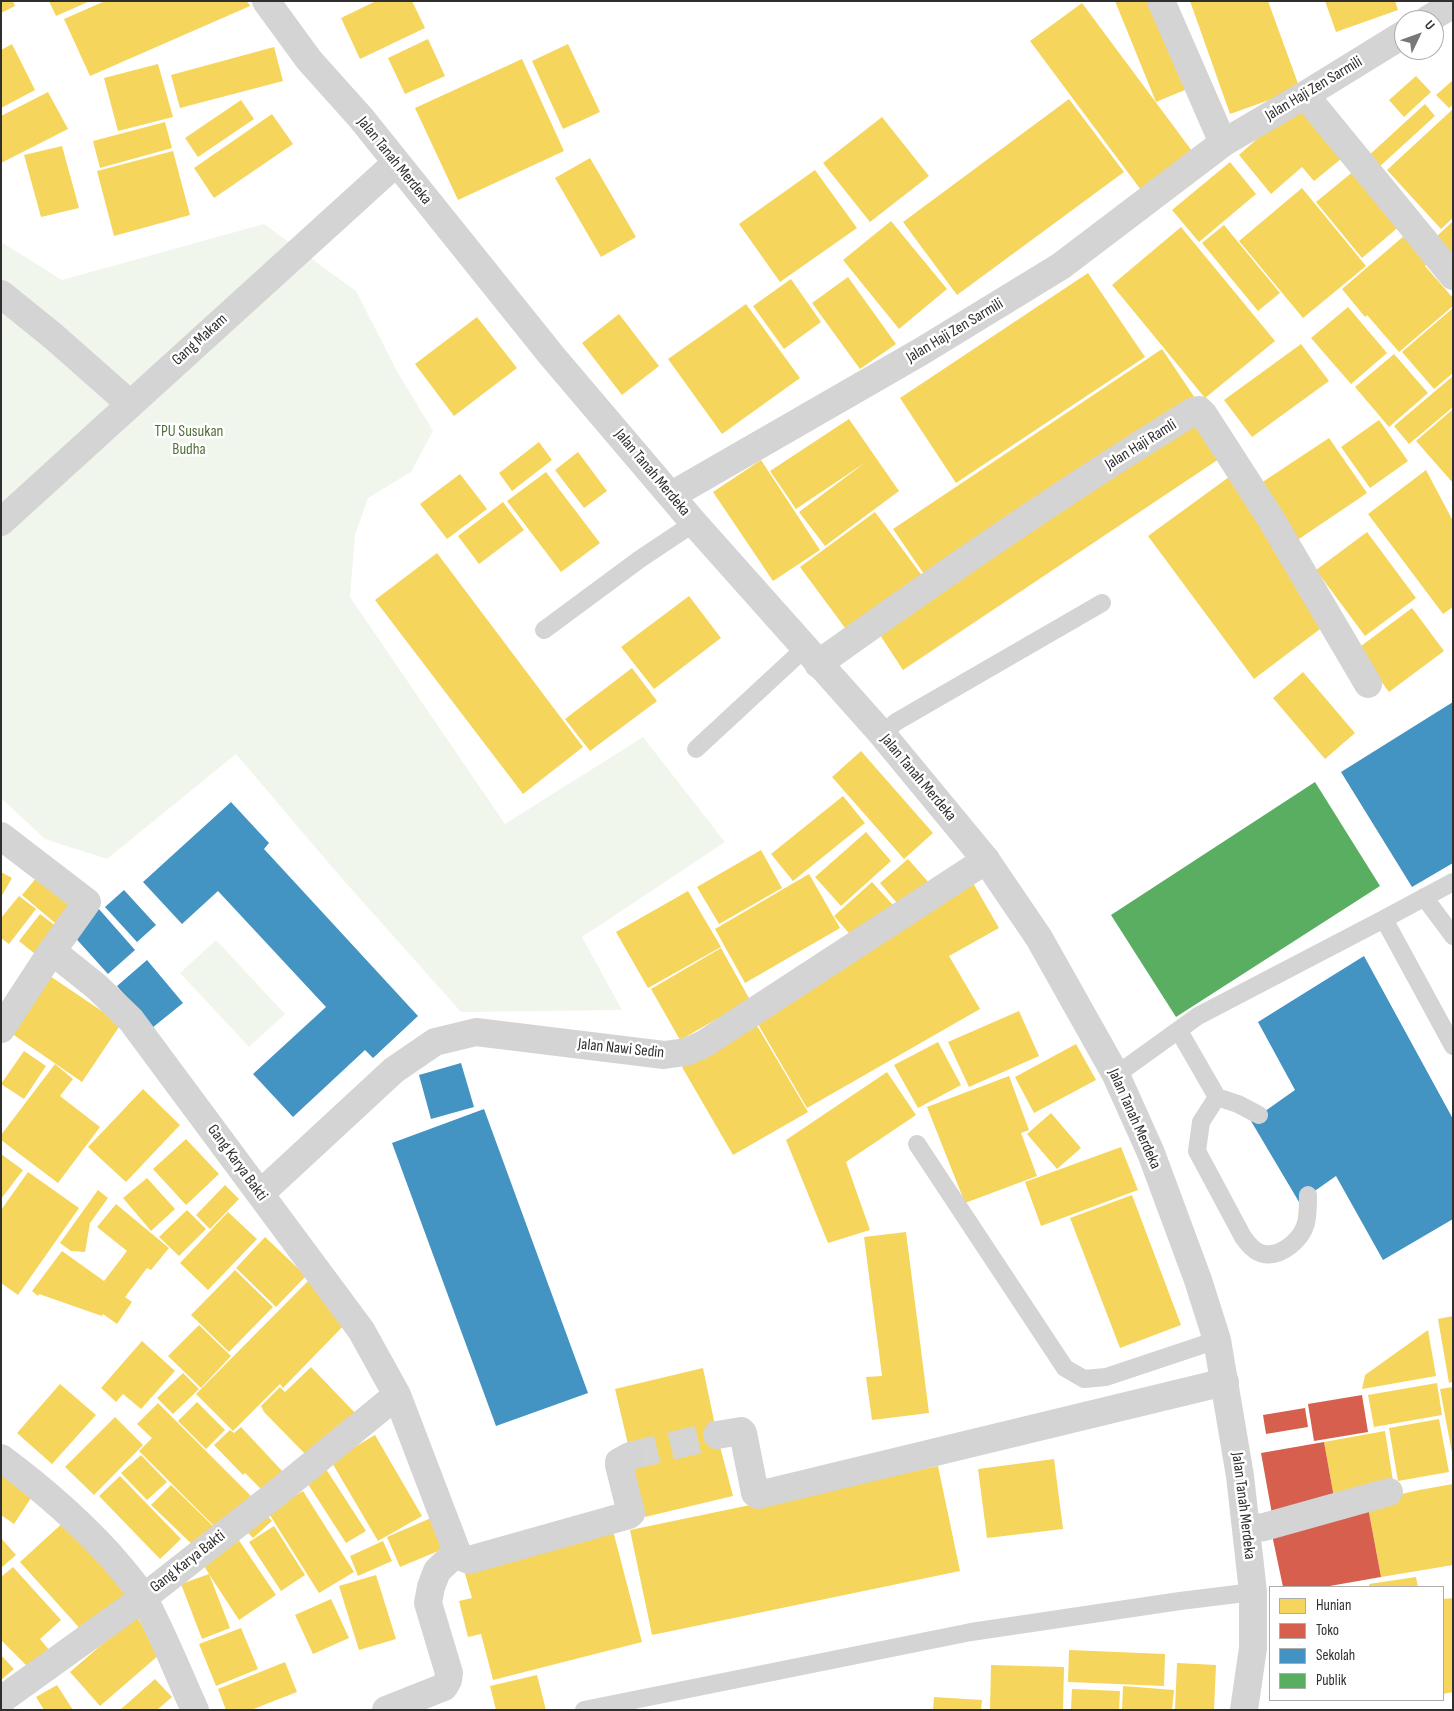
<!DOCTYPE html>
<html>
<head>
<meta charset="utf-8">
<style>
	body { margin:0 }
	#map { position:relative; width:1454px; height:1711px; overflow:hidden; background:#fff; font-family:"Sofia Sans Condensed",sans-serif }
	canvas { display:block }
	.frame { position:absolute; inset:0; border:2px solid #2f2f2f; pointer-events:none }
	.legend { position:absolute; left:1269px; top:1586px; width:175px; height:115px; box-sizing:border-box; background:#fff; border:1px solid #acacac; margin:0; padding:6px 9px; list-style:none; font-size:15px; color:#2f2f2f }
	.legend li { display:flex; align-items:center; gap:10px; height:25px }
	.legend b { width:25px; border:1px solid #acacac }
	.north { position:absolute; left:1394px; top:10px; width:50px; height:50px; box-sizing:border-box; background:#fff; border:1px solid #acacac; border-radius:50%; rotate:48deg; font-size:14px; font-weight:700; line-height:20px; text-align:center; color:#2f2f2f }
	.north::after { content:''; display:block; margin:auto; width:18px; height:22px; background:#787878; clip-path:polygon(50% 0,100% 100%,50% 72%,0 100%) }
</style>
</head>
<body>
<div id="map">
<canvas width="1454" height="1711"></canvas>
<div class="frame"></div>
<ul class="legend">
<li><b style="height:14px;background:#f6d55c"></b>Hunian</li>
<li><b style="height:14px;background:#d6604d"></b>Toko</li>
<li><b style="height:14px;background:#4393c3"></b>Sekolah</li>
<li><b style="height:14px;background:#5aae61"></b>Publik</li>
</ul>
<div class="north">U</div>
</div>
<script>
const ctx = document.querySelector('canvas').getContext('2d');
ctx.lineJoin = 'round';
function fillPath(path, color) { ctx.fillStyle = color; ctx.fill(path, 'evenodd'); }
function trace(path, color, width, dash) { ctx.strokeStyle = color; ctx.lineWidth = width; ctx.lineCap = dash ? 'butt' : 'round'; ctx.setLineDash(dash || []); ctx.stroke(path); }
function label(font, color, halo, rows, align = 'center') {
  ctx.font = font + ' "Sofia Sans Condensed",sans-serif'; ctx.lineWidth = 5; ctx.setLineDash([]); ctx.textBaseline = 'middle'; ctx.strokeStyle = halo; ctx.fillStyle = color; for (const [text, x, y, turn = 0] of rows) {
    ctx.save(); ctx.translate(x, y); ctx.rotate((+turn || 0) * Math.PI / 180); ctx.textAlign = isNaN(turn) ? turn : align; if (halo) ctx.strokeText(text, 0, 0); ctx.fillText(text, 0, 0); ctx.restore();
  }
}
fillPath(new Path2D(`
	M 264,224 L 356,291 L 398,373 L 433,431 L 411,472 L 368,498 L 355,535 L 350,597 L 505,824 L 643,737 L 725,842 L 582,937 L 622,1010 L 461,1012 L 338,874 L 236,754 L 107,859 L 45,839 L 1,798 L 1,242 L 62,280 Z
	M 216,940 L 285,1014 L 249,1047 L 180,973 Z`), '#f1f6ec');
fillPath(new Path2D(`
	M 1,1 L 13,1 L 15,6 L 1,13 Z
	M 49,1 L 90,1 L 56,16 Z
	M 105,1 L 247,1 L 250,6 L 90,76 L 64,19 Z
	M 376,1 L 412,1 L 425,28 L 360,59 L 341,18 Z
	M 1115,1 L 1156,1 L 1192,87 L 1156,102 Z
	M 1190,1 L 1268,1 L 1300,89 L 1230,114 Z
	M 1325,1 L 1395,1 L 1398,10 L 1336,32 Z
	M 1082,3 L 1192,151 L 1141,190 L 1030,41 Z
	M 428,39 L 445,76 L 405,94 L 388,58 Z
	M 12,44 L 35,90 L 1,108 L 1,50 Z
	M 568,44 L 600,112 L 563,129 L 532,61 Z
	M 274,47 L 283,81 L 180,108 L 171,75 Z
	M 522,59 L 564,151 L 458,200 L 415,108 Z
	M 158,64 L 173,117 L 118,131 L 104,78 Z
	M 1416,76 L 1431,92 L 1404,117 L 1389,100 Z
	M 1453,80 L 1453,105 L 1449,108 L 1436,95 Z
	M 48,92 L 68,129 L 1,163 L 1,116 Z
	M 1069,99 L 1124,172 L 957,295 L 903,222 Z
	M 241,100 L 254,119 L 198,157 L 185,138 Z
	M 1296,104 L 1341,159 L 1314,181 L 1302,167 L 1271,194 L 1239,155 Z
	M 1425,104 L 1435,116 L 1378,168 L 1367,157 Z
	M 1453,109 L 1453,218 L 1441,229 L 1387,170 Z
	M 272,114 L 293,144 L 214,198 L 194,168 Z
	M 882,117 L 929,176 L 870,222 L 823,163 Z
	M 165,122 L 172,148 L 100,168 L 93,141 Z
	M 62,146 L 79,208 L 41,217 L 24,155 Z
	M 173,151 L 190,215 L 114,236 L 97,171 Z
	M 590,158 L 636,237 L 601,257 L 555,178 Z
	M 1230,162 L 1256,194 L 1199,242 L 1172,210 Z
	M 815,170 L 857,228 L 780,282 L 739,224 Z
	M 1355,170 L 1401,225 L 1362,258 L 1316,202 Z
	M 1302,188 L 1366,266 L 1303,318 L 1239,241 Z
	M 891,221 L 947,289 L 899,329 L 843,260 Z
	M 1453,221 L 1453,258 L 1435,238 Z
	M 1224,225 L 1280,293 L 1258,311 L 1202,243 Z
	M 1181,227 L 1275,341 L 1205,398 L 1112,285 Z
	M 1405,235 L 1428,263 L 1425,266 L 1453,298 L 1453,306 L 1399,352 L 1367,315 L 1365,317 L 1342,289 Z
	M 1088,273 L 1145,357 L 956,483 L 900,398 Z
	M 848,277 L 896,344 L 860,369 L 812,303 Z
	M 791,279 L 821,322 L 784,349 L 753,306 Z
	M 746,304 L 800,378 L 722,434 L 668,359 Z
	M 1348,307 L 1387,353 L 1351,384 L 1311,338 Z
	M 1453,308 L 1453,373 L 1434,389 L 1402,352 Z
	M 619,314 L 659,366 L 622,395 L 582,343 Z
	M 477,317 L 517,368 L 454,416 L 415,364 Z
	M 1301,344 L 1329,381 L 1252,437 L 1224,400 Z
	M 1162,349 L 1197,401 L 928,580 L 893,529 Z
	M 1394,354 L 1428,393 L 1389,427 L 1355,387 Z
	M 1453,376 L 1453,407 L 1409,444 L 1394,426 Z
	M 1453,409 L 1453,483 L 1416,441 Z
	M 1194,416 L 1222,457 L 903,670 L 876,629 Z
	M 849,419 L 899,491 L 825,546 L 799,512 L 866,462 L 796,509 L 770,471 Z
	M 1379,420 L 1408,461 L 1370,488 L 1341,447 Z
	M 1329,438 L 1367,493 L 1296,541 L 1258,485 Z
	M 539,442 L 552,460 L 512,491 L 499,473 Z
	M 578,452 L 607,491 L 584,508 L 555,470 Z
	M 761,460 L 820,550 L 773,581 L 713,492 Z
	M 1426,470 L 1453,521 L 1453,607 L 1443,614 L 1368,514 Z
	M 546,472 L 600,543 L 561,572 L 507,501 Z
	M 460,474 L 487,509 L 447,539 L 420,504 Z
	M 1229,477 L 1328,623 L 1254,679 L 1148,536 Z
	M 503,502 L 524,530 L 479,564 L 458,536 Z
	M 875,512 L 926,581 L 851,636 L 800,567 Z
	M 1367,532 L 1416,598 L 1365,636 L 1316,570 Z
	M 437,553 L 583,747 L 523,794 L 375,600 Z
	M 689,596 L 721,638 L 654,689 L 621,647 Z
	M 1412,608 L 1444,651 L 1389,692 L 1357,649 Z
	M 632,668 L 657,701 L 590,751 L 565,719 Z
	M 1303,672 L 1355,733 L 1325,759 L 1273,698 Z
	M 861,751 L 933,833 L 904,859 L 832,777 Z
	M 843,796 L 865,823 L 793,881 L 771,854 Z
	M 866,832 L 891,861 L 841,906 L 815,877 Z
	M 761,850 L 782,888 L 719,924 L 697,887 Z
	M 908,859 L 930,884 L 902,909 L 880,883 Z
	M 42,871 L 82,905 L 62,929 L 22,895 Z
	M 1,872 L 12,878 L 1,897 Z
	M 809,874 L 840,928 L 745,983 L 715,929 Z
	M 872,882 L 893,905 L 854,939 L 834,916 Z
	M 973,883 L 999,928 L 949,956 L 980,1009 L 807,1108 L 752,1014 Z
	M 688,891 L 721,947 L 648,988 L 616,932 Z
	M 19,896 L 36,909 L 9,944 L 1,938 L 1,918 Z
	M 40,914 L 61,930 L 40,958 L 19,941 Z
	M 721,948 L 750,1000 L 680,1040 L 651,989 Z
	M 47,974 L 121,1024 L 82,1082 L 8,1031 Z
	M 1019,1011 L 1039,1056 L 969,1087 L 948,1042 Z
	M 756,1024 L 808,1112 L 733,1155 L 682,1067 Z
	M 938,1042 L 961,1085 L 918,1108 L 894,1065 Z
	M 1076,1044 L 1096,1080 L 1034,1113 L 1015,1077 Z
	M 24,1051 L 46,1066 L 24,1099 L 1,1084 Z
	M 55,1064 L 73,1079 L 60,1096 L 100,1127 L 58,1183 L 1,1140 L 1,1135 Z
	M 887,1072 L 916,1115 L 846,1162 L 870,1230 L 828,1243 L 786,1140 Z
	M 1009,1076 L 1029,1130 L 1021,1133 L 1037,1176 L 965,1203 L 927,1107 Z
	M 143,1089 L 180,1125 L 126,1182 L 88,1147 Z
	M 1051,1113 L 1081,1148 L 1057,1169 L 1027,1134 Z
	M 186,1139 L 219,1174 L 186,1205 L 153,1169 Z
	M 1121,1147 L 1138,1190 L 1041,1226 L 1025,1182 Z
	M 1,1154 L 23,1170 L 1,1199 Z
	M 28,1172 L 79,1208 L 18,1295 L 1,1283 L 1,1210 Z
	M 147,1178 L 175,1209 L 151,1231 L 123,1198 Z
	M 225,1185 L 239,1199 L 210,1229 L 196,1215 Z
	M 98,1190 L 108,1198 L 90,1223 L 85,1252 L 71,1251 L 60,1243 Z
	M 1132,1195 L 1181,1325 L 1120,1348 L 1070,1218 Z
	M 116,1204 L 169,1248 L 151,1270 L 147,1268 L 125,1297 L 132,1302 L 117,1324 L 103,1314 L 102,1316 L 39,1294 L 38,1296 L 32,1291 L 62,1251 L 104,1281 L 127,1251 L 97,1227 Z
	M 187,1210 L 206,1229 L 179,1256 L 159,1237 Z
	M 228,1212 L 257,1239 L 208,1290 L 180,1263 Z
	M 906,1232 L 929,1413 L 872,1420 L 866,1377 L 882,1376 L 864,1237 Z
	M 265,1237 L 306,1276 L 276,1307 L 236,1268 Z
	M 235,1270 L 273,1307 L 229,1352 L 191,1315 Z
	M 310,1279 L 350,1319 L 283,1388 L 280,1384 L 233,1431 L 196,1394 Z
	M 1453,1316 L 1453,1382 L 1449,1383 L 1438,1319 Z
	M 199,1325 L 231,1356 L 201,1388 L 168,1356 Z
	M 1428,1330 L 1436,1376 L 1362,1389 L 1365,1375 Z
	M 142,1341 L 175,1371 L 141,1409 L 123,1394 L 116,1402 L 101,1388 Z
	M 311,1367 L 359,1417 L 313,1462 L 264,1412 L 261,1406 L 280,1387 L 285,1392 Z
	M 703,1368 L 717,1435 L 733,1496 L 645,1517 L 615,1389 Z
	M 183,1373 L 199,1389 L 173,1414 L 157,1398 Z
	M 1437,1383 L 1442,1415 L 1374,1427 L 1368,1395 Z
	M 60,1384 L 96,1415 L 52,1464 L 17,1433 Z
	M 1453,1387 L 1453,1453 L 1452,1453 L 1440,1389 Z
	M 197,1402 L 225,1430 L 206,1449 L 178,1421 Z
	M 158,1403 L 252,1497 L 218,1530 L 139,1451 L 152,1438 L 137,1424 Z
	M 115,1417 L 143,1445 L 94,1495 L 65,1467 Z
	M 1439,1419 L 1449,1472 L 1398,1481 L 1389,1428 Z
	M 241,1427 L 284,1473 L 264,1492 L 245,1473 L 243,1475 L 214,1445 L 230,1430 L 234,1433 Z
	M 1385,1431 L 1394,1487 L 1335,1503 L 1324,1442 Z
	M 375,1435 L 422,1516 L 378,1541 L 331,1461 Z
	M 141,1455 L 167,1482 L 147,1500 L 121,1473 Z
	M 1054,1459 L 1063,1529 L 987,1538 L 978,1469 Z
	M 938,1466 L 960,1571 L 652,1635 L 630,1530 Z
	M 1,1469 L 35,1492 L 14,1524 L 1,1515 Z
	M 326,1469 L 366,1531 L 346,1543 L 306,1481 Z
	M 120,1476 L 181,1539 L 160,1559 L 99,1496 Z
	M 1453,1484 L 1453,1565 L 1381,1577 L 1367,1502 L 1419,1490 Z
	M 171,1485 L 216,1529 L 197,1549 L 151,1505 Z
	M 303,1491 L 354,1572 L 319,1593 L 268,1512 Z
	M 264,1512 L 272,1521 L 253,1538 L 245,1530 Z
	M 431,1518 L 443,1549 L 400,1567 L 387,1537 Z
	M 67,1519 L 131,1589 L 84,1633 L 20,1562 Z
	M 611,1523 L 642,1642 L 493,1680 L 481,1634 L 468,1637 L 459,1601 L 472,1598 L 463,1567 Z
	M 274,1526 L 305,1575 L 281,1591 L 249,1542 Z
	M 1,1538 L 16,1555 L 1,1568 Z
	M 238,1539 L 276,1595 L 239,1620 L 209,1574 L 230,1628 L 202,1639 L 181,1584 L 209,1574 L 202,1563 Z
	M 383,1541 L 392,1561 L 358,1576 L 350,1556 Z
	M 13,1567 L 61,1620 L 40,1639 L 50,1651 L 30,1669 L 1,1640 L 1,1577 Z
	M 376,1575 L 396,1639 L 359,1650 L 339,1586 Z
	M 1416,1577 L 1418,1587 L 1370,1587 L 1369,1584 Z
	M 1453,1598 L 1453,1692 L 1443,1694 L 1443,1599 Z
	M 331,1599 L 349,1638 L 313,1654 L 295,1615 Z
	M 136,1615 L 159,1655 L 100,1706 L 70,1672 Z
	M 241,1628 L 258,1669 L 216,1686 L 199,1644 Z
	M 1069,1650 L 1165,1654 L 1164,1686 L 1068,1682 Z
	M 1,1655 L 14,1669 L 1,1680 Z
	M 285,1662 L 297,1692 L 251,1710 L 226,1710 L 218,1689 Z
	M 1177,1663 L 1216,1665 L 1214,1710 L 1175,1710 Z
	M 991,1665 L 1064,1667 L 1063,1710 L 990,1710 Z
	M 537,1675 L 546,1710 L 496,1710 L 490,1686 Z
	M 155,1679 L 172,1697 L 157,1710 L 120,1710 Z
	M 57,1685 L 73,1710 L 44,1710 L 36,1697 Z
	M 1123,1686 L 1174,1690 L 1172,1710 L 1122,1710 Z
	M 1072,1689 L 1120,1691 L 1119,1710 L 1071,1710 Z
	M 934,1697 L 982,1700 L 981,1710 L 933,1710 Z`), '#f6d55c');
fillPath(new Path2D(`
	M 1362,1395 L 1368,1432 L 1314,1441 L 1308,1404 Z
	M 1305,1408 L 1308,1427 L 1266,1434 L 1263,1415 Z
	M 1324,1442 L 1335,1503 L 1272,1514 L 1261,1453 Z
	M 1367,1502 L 1381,1577 L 1324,1587 L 1283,1587 L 1271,1530 Z`), '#d6604d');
fillPath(new Path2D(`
	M 1453,702 L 1453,863 L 1412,887 L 1341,772 Z
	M 231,802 L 269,843 L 264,849 L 418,1016 L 373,1058 L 365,1050 L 293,1117 L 253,1074 L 326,1007 L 218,891 L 182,924 L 143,882 Z
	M 124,890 L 156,925 L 137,942 L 105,907 Z
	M 98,908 L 135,950 L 108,974 L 71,933 Z
	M 1364,956 L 1453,1119 L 1453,1219 L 1383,1260 L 1336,1176 L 1299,1202 L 1251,1121 L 1295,1090 L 1258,1022 Z
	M 147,960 L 183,1003 L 152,1028 L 117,986 Z
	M 461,1063 L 474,1107 L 431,1119 L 419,1075 Z
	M 484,1109 L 588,1393 L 496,1426 L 392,1143 Z`), '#4393c3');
fillPath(new Path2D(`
	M 1315,782 L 1380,886 L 1176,1017 L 1111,915 Z`), '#5aae61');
trace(new Path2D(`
	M 630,1456 L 717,1435`), '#d5d5d5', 28, [28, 14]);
trace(new Path2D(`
	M 544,630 L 640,559 L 694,523
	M 882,734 L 896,722 L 1102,603
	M 696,749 L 804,649
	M 1424,897 L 1453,936
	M 1384,919 L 1453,882
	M 1179,1031 L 1217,1097
	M 1116,1075 L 1198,1016 L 1384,919 L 1453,1046
	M 1259,1115 L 1238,1104 L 1217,1097 L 1201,1122 L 1197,1151 L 1243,1237 C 1248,1244 1255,1253 1264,1254 C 1282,1257 1302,1239 1306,1223 C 1308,1215 1308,1204 1308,1195
	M 917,1144 L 1065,1368 L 1084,1379 L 1106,1377 L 1217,1340
	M 584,1710 L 971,1632 L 1180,1601 L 1253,1592`), '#d4d4d4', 18);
trace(new Path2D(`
	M 1161,1 L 1223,143
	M 1427,20 L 1445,9
	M 1305,95 L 1453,276
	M 1,294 L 53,336 L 130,404
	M 672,495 L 922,351 L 1061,266 L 1223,143 L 1305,95 L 1404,34
	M 1,522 L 396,163
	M 818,664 C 941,576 1065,490 1194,411 L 1199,410 L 1204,415 L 1271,519 L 1368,684
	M 1,836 L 87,902 L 52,951 L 1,1029
	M 52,951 L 97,987 L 131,1020 L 361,1330 L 397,1395 L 457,1552 L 461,1557 L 469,1560 L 629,1515 L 631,1513 L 619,1465 L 619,1462 L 630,1456
	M 260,1194 L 394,1070 L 435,1042 L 476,1032 L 664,1055 L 686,1052 L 704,1044 L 986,860
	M 717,1435 L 741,1431 L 743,1433 L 755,1493 L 758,1495 L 1225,1382
	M 1,1458 C 40,1487 76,1518 109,1554 C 121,1568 135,1583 144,1599 C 163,1634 178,1673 195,1710
	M 1247,1529 L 1264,1527 L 1389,1492
	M 1,1700 L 143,1598 L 277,1493 L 397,1395
	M 386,1710 L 444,1687 L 448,1680 L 449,1673 L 428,1603 L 431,1587 L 437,1571 L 457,1552`), '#d4d4d4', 28);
trace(new Path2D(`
	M 266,1 L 309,60 L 361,118 L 552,356 L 694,523 L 882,734 L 986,860 L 1039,938 L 1116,1075 L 1151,1153 L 1198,1280 L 1217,1340 L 1240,1476 L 1253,1592 L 1253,1648 L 1244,1710`), '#d4d4d4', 28);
label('16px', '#2f2f2f', '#fff', [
	["Jalan Haji Zen Sarmili",1314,89,-31],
	["Jalan Tanah Merdeka",394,161,51],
	["Jalan Haji Zen Sarmili",955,331,-31],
	["Gang Makam",200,340,-42],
	["Jalan Haji Ramli",1141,445,-32],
	["Jalan Tanah Merdeka",652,473,50],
	["Jalan Tanah Merdeka",918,778,50],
	["Jalan Nawi Sedin",621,1049,6],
	["Jalan Tanah Merdeka",1134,1119,66],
	["Gang Karya Bakti",237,1163,54],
	["Jalan Tanah Merdeka",1243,1506,83],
	["Gang Karya Bakti",188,1562,-38]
]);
label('16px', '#536f39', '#fff', [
	["TPU Susukan",189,432],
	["Budha",189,450]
]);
</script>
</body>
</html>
